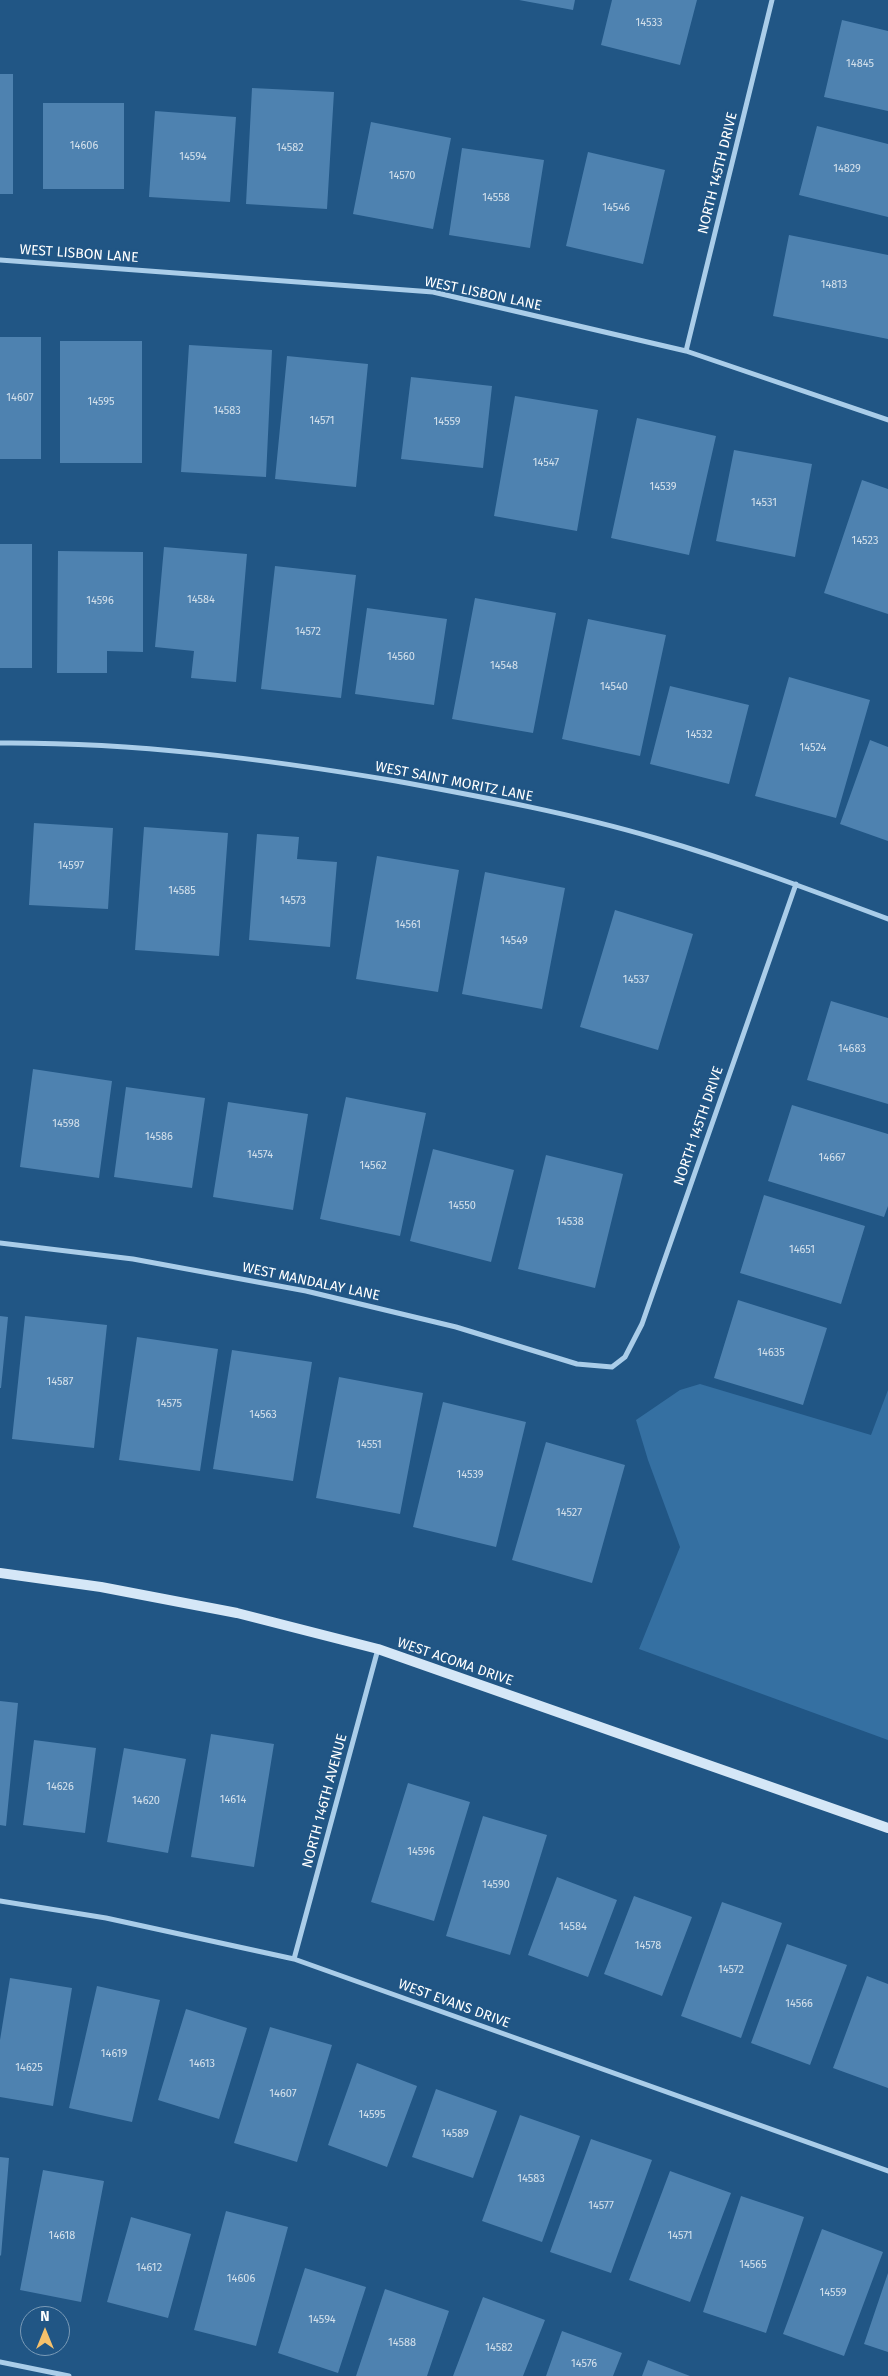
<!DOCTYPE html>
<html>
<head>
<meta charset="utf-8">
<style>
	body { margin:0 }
	#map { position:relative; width:888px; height:2376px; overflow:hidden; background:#215685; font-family:"Fira Sans",sans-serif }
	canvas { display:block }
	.north { position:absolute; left:20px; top:2306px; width:50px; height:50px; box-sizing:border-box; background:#215685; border:1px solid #7a9ab6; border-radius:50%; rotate:0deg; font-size:14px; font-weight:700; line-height:20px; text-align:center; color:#fff }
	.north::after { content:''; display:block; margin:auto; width:18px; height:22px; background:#f6c16b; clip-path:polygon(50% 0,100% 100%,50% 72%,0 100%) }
</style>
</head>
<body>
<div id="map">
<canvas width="888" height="2376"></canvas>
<div class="north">N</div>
</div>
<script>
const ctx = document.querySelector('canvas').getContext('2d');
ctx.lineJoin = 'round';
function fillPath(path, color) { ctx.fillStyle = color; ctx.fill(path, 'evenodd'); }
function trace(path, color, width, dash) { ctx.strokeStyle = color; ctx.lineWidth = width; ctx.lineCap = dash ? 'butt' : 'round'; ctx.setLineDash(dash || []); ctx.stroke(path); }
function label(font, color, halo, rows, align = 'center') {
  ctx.font = font + ' "Fira Sans",sans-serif'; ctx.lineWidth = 4.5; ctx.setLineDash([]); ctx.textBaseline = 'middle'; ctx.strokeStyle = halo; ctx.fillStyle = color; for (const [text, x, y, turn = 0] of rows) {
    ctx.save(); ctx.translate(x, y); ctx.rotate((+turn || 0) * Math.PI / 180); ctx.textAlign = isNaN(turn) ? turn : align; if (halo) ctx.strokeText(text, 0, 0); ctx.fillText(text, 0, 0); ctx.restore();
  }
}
fillPath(new Path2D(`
	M 700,1384 L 871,1435 L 888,1390 L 888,1740 L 639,1649 L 680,1547 L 648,1460 L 636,1420 L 680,1390 Z`), '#3570a2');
fillPath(new Path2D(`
	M 519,0 L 575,0 L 573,10 Z
	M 612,0 L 697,0 L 680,65 L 601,45 Z
	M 842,20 L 888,31 L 888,111 L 824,97 Z
	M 0,74 L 13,74 L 13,194 L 0,194 Z
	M 252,88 L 334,92 L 327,209 L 246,204 Z
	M 43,103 L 124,103 L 124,189 L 43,189 Z
	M 155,111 L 236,117 L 230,202 L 149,197 Z
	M 371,122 L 451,138 L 433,229 L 353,214 Z
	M 817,126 L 888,144 L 888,217 L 799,195 Z
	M 462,148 L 544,160 L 530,248 L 449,235 Z
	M 588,152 L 665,170 L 643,264 L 566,246 Z
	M 789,235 L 888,255 L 888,339 L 773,316 Z
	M 0,337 L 41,337 L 41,459 L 0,459 Z
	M 60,341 L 142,341 L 142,463 L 60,463 Z
	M 189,345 L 272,350 L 266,477 L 181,472 Z
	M 287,356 L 368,364 L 356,487 L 275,479 Z
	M 411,377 L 492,386 L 483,468 L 401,459 Z
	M 515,396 L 598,410 L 577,531 L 494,516 Z
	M 637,418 L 716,436 L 689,555 L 611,538 Z
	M 734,450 L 812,464 L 795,557 L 716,541 Z
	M 862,480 L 888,489 L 888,614 L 824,593 Z
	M 0,544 L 32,544 L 32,668 L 0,668 Z
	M 164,547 L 247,554 L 236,682 L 191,678 L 194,651 L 155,647 Z
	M 58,551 L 143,552 L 143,652 L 107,651 L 107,673 L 57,673 Z
	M 275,566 L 356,575 L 341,698 L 261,689 Z
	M 475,598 L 556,613 L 533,733 L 452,719 Z
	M 367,608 L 447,619 L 434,705 L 355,694 Z
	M 588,619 L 666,635 L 640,756 L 562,739 Z
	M 789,677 L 870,700 L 836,818 L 755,796 Z
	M 670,686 L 749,705 L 729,784 L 650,764 Z
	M 870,740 L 888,747 L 888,841 L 840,824 Z
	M 34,823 L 113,828 L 108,909 L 29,905 Z
	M 144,827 L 228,833 L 219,956 L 135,950 Z
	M 257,834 L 299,837 L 297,859 L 337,862 L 330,947 L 249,940 Z
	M 377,856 L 459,870 L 438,992 L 356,979 Z
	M 485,872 L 565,888 L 542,1009 L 462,994 Z
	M 615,910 L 693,934 L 658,1050 L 580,1027 Z
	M 831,1001 L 888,1018 L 888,1104 L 807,1080 Z
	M 33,1069 L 112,1081 L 99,1178 L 20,1167 Z
	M 126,1087 L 205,1098 L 192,1188 L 114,1177 Z
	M 346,1097 L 426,1113 L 400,1236 L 320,1219 Z
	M 228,1102 L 308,1114 L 293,1210 L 213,1197 Z
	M 792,1105 L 888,1134 L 888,1206 L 884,1217 L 768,1181 Z
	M 433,1149 L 514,1170 L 491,1262 L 410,1241 Z
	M 546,1155 L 623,1174 L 595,1288 L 518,1269 Z
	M 764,1195 L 865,1226 L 841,1304 L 740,1273 Z
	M 738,1300 L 827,1328 L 803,1405 L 714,1378 Z
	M 0,1316 L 8,1317 L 1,1388 L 0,1388 Z
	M 25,1316 L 107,1325 L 94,1448 L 12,1439 Z
	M 137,1337 L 218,1349 L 200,1471 L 119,1460 Z
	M 232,1350 L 312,1362 L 293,1481 L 213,1469 Z
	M 339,1377 L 423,1393 L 400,1514 L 316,1498 Z
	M 443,1402 L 526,1422 L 496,1547 L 413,1527 Z
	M 546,1442 L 625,1465 L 592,1583 L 512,1560 Z
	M 0,1701 L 18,1703 L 6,1826 L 0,1825 Z
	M 211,1734 L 274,1744 L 254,1867 L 191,1857 Z
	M 34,1740 L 96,1748 L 85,1833 L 23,1825 Z
	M 124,1748 L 186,1759 L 168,1853 L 107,1842 Z
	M 408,1783 L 470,1802 L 434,1921 L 371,1902 Z
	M 483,1816 L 547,1835 L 510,1955 L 446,1936 Z
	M 557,1877 L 617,1900 L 588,1977 L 528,1955 Z
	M 634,1896 L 692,1917 L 662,1996 L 604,1974 Z
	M 722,1902 L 782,1923 L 741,2038 L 681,2016 Z
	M 787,1944 L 847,1965 L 810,2065 L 751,2043 Z
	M 867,1976 L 888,1984 L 888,2088 L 833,2068 Z
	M 10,1978 L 72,1988 L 53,2106 L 0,2097 L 0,2040 Z
	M 97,1986 L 160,2000 L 132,2122 L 69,2108 Z
	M 186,2009 L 247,2028 L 219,2119 L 158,2100 Z
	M 270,2027 L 332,2045 L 297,2162 L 234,2143 Z
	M 357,2063 L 417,2086 L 387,2167 L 328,2145 Z
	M 436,2089 L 497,2111 L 473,2178 L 412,2157 Z
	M 520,2115 L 580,2136 L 542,2242 L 482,2221 Z
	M 591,2139 L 652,2160 L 611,2273 L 550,2252 Z
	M 0,2157 L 9,2158 L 1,2256 L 0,2255 Z
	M 43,2170 L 104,2181 L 81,2302 L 20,2290 Z
	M 670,2171 L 731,2193 L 690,2302 L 629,2280 Z
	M 741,2196 L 804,2217 L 766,2333 L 703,2312 Z
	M 226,2211 L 288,2227 L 256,2346 L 194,2330 Z
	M 131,2217 L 191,2234 L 168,2318 L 107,2302 Z
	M 822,2229 L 883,2252 L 844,2356 L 783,2334 Z
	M 305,2268 L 366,2287 L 338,2373 L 278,2353 Z
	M 888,2273 L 888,2352 L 864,2344 Z
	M 385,2289 L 449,2311 L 427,2376 L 356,2376 Z
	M 483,2297 L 545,2320 L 523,2376 L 453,2376 Z
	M 562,2331 L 622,2353 L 613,2376 L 546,2376 Z
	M 648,2360 L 690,2376 L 642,2376 Z`), '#4e82b0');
trace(new Path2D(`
	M 0,260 L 433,292 L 686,351 L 888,420
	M 686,351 L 772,0
	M 0,743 C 132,742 266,759 396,781 C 482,797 570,813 655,838 C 734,861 811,890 888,919
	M 0,1243 L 133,1259 L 306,1291 L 456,1327 L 577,1364 L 612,1367 L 625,1357 L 642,1324 L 796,884
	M 0,1901 L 106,1918 L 294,1959 L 888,2171
	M 294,1959 L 378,1649
	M 0,2362 L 69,2376`), '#aacde9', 5);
trace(new Path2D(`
	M 0,1573 L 101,1587 L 237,1613 L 378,1649 L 888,1828`), '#d5e7f7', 10);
label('11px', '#d3e0eb', null, [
	["14533",649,23],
	["14845",860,64],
	["14606",84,146],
	["14582",290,148],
	["14594",193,157],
	["14829",847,169],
	["14570",402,176],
	["14558",496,198],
	["14546",616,208],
	["14813",834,285],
	["14607",20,398],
	["14595",101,402],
	["14583",227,411],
	["14571",322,421],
	["14559",447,422],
	["14547",546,463],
	["14539",663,487],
	["14531",764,503],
	["14523",865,541],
	["14584",201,600],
	["14596",100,601],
	["14572",308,632],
	["14560",401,657],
	["14548",504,666],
	["14540",614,687],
	["14532",699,735],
	["14524",813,748],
	["14597",71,866],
	["14585",182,891],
	["14573",293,901],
	["14561",408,925],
	["14549",514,941],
	["14537",636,980],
	["14683",852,1049],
	["14598",66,1124],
	["14586",159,1137],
	["14574",260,1155],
	["14667",832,1158],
	["14562",373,1166],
	["14550",462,1206],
	["14538",570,1222],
	["14651",802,1250],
	["14635",771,1353],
	["14587",60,1382],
	["14575",169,1404],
	["14563",263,1415],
	["14551",369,1445],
	["14539",470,1475],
	["14527",569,1513],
	["14626",60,1787],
	["14614",233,1800],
	["14620",146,1801],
	["14596",421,1852],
	["14590",496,1885],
	["14584",573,1927],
	["14578",648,1946],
	["14572",731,1970],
	["14566",799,2004],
	["14619",114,2054],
	["14613",202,2064],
	["14625",29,2068],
	["14607",283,2094],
	["14595",372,2115],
	["14589",455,2134],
	["14583",531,2179],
	["14577",601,2206],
	["14618",62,2236],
	["14571",680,2236],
	["14565",753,2265],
	["14612",149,2268],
	["14606",241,2279],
	["14559",833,2293],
	["14594",322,2320],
	["14588",402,2343],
	["14582",499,2348],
	["14576",584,2364]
]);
label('14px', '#fff', '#215685', [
	["NORTH 145TH DRIVE",718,173,-76],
	["WEST LISBON LANE",79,254,4],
	["WEST LISBON LANE",483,294,12],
	["WEST SAINT MORITZ LANE",454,782,11],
	["NORTH 145TH DRIVE",699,1126,-71],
	["WEST MANDALAY LANE",311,1282,12],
	["WEST ACOMA DRIVE",455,1662,19],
	["NORTH 146TH AVENUE",325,1801,-75],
	["WEST EVANS DRIVE",454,2004,20]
]);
</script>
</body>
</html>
